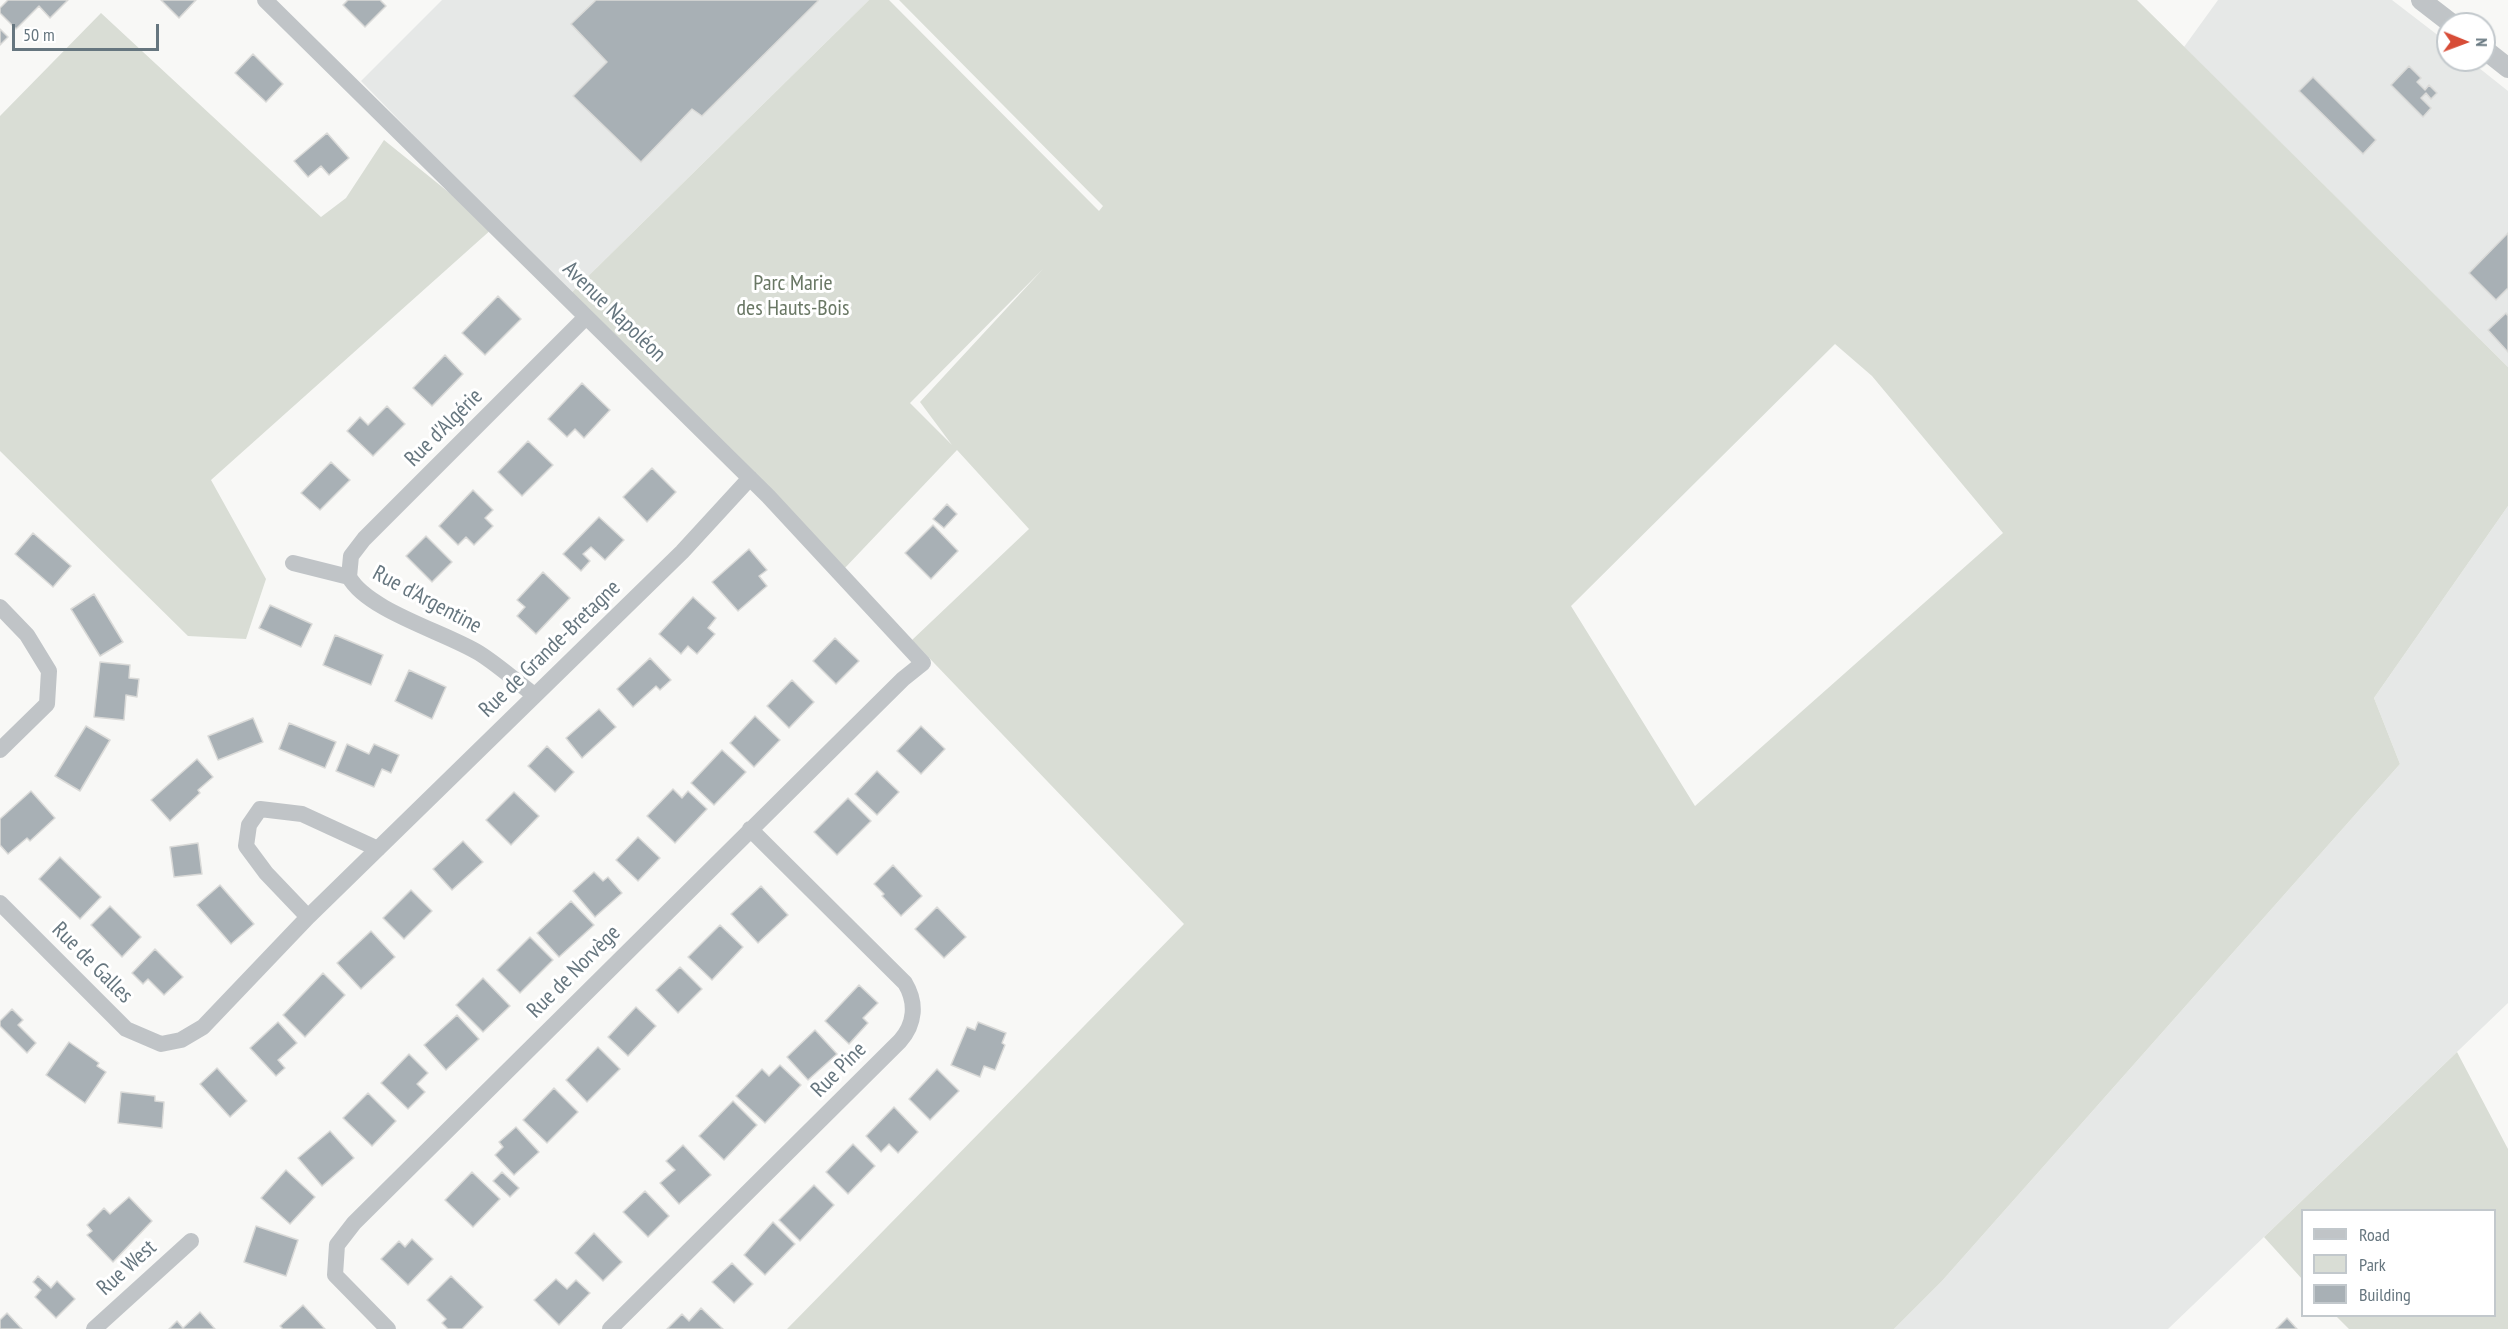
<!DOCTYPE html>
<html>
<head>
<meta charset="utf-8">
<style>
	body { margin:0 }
	#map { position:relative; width:2508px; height:1329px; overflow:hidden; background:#f8f8f6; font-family:"PT Sans Narrow",sans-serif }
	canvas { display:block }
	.legend { position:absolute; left:2301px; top:1209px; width:195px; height:108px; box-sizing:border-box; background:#fff; border:2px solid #c2c8cc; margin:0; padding:8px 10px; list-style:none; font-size:18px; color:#66767f }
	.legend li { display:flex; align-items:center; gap:12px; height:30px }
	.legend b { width:30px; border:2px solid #c2c8cc }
	.north { position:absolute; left:2436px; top:12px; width:60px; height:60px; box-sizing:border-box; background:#fff; border:2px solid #c2c8cc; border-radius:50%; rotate:91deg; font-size:16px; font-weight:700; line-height:24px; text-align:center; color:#66767f }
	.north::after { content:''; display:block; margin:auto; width:21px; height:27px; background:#d74c37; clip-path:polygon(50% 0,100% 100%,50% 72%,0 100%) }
	.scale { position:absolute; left:12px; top:24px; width:147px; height:27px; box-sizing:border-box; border:3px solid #66767f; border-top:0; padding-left:8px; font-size:18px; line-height:21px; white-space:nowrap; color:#66767f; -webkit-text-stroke:4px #fff; paint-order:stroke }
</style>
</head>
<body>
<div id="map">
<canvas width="2508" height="1329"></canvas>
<ul class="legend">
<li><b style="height:8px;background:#c0c4c7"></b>Road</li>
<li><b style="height:16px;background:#d9ddd5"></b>Park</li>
<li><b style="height:16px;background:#a8b0b5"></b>Building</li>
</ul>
<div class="north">N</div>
<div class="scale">50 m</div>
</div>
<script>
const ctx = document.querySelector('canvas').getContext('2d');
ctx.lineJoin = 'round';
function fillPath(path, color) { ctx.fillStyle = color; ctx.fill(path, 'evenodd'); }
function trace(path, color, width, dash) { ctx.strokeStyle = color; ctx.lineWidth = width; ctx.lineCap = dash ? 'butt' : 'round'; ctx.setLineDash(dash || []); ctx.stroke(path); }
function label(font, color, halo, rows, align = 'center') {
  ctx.font = font + ' "PT Sans Narrow",sans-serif'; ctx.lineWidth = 6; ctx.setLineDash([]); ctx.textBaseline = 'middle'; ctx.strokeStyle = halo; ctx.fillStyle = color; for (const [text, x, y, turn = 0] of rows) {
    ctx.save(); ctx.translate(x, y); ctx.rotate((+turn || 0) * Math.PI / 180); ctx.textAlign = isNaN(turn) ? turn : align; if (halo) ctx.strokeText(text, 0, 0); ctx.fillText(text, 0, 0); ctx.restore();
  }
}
fillPath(new Path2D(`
	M 442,0 L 869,0 L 569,295 L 361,81 Z
	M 2218,0 L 2392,0 L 2448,43 L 2448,60 L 2469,60 L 2508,91 L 2508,367 L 2184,47 Z
	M 2508,506 L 2508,1003 L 2168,1329 L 1894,1329 L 1942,1281 L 2400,764 L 2374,698 Z`), '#e6e8e7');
fillPath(new Path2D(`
	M 869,0 L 889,0 L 1099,211 L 1103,206 L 899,0 L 2137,0 L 2508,367 L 2508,506 L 2374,698 L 2400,764 L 1942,1281 L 1894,1329 L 787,1329 L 1184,924 L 912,640 L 1029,529 L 957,450 L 843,570 L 569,295 ZM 1043,269 L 920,402 L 952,445 L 910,403 ZM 1835,344 L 1872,376 L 2003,533 L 1695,806 L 1571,606 Z
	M 101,13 L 321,217 L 346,198 L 384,140 L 493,228 L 211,480 L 266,579 L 246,639 L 188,636 L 0,451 L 0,116 Z
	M 2457,1052 L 2508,1149 L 2508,1329 L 2349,1329 L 2336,1316 L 2494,1316 L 2494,1210 L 2302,1210 L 2302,1279 L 2264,1237 Z`), '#d9ddd5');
const building = new Path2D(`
	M 8,0 L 68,0 L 50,18 L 39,6 L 16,29 L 0,13 L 0,8 Z
	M 161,0 L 196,0 L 179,18 Z
	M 348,0 L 380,0 L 386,6 L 365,27 L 343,5 Z
	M 596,0 L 818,0 L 818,1 L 702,116 L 692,109 L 641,162 L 573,96 L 607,62 L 571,24 Z
	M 0,29 L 8,37 L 0,45 Z
	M 253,54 L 283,84 L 266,102 L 235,73 Z
	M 2409,66 L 2421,78 L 2417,82 L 2425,90 L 2429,85 L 2437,93 L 2431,99 L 2426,93 L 2421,98 L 2431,108 L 2423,117 L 2391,85 Z
	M 2313,77 L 2376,140 L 2363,154 L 2299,91 Z
	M 327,133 L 349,158 L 329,175 L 321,166 L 308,177 L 294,161 Z
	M 2508,233 L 2508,288 L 2496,300 L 2469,273 Z
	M 498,296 L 521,319 L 485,355 L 462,333 Z
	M 2506,313 L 2508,316 L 2508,352 L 2488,330 Z
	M 445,355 L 463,374 L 432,406 L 413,388 Z
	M 582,383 L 610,410 L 584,438 L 575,429 L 567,437 L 548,419 Z
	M 387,406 L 405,424 L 373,456 L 347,431 L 360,417 L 368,425 Z
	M 528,441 L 553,465 L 522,496 L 498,472 Z
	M 331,462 L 350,480 L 320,510 L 301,493 Z
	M 652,468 L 676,492 L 647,522 L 623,497 Z
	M 473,490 L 493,510 L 485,518 L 493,526 L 474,545 L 466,537 L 458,545 L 439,526 Z
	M 947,504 L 957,514 L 944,528 L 933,519 Z
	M 599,517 L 624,540 L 605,560 L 591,547 L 583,554 L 590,561 L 581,571 L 563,554 Z
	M 933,525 L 958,551 L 931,579 L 905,553 Z
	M 33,533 L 71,566 L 53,587 L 15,554 Z
	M 426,536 L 452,562 L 432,582 L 406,556 Z
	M 749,549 L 767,570 L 759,576 L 767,586 L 738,611 L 712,582 Z
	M 543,572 L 570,598 L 536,634 L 517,616 L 525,607 L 517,600 Z
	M 94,594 L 123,642 L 100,656 L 71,609 Z
	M 693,597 L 716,618 L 708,628 L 715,634 L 697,654 L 688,646 L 681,654 L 659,634 Z
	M 270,605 L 312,624 L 301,647 L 259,628 Z
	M 335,635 L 383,655 L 371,685 L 323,665 Z
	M 835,638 L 859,661 L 836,684 L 813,661 Z
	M 650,658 L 671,680 L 660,690 L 656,686 L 633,707 L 617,689 Z
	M 100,662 L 130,665 L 129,678 L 139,679 L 137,697 L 126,695 L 124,720 L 94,717 Z
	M 409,670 L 446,687 L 432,719 L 395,701 Z
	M 792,680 L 814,702 L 789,728 L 767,706 Z
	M 599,709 L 616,727 L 582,758 L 566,738 Z
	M 755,716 L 780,740 L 754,767 L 730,743 Z
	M 253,718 L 263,742 L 218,760 L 208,736 Z
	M 289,723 L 336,742 L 325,768 L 279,749 Z
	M 86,726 L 110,740 L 80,791 L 55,776 Z
	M 921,726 L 945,749 L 921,774 L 897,751 Z
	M 347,744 L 369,754 L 374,744 L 399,755 L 391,773 L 382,769 L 374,787 L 336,771 Z
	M 547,746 L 574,772 L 555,792 L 528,766 Z
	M 722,750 L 746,772 L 714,805 L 691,783 Z
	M 197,759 L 213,777 L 198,790 L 200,793 L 170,821 L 151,800 Z
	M 877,771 L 899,792 L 877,815 L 855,794 Z
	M 673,789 L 682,798 L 688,791 L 707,809 L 675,843 L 647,816 Z
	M 31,791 L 55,818 L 30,841 L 27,838 L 8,854 L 0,845 L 0,819 Z
	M 514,792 L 539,816 L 511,845 L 486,820 Z
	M 848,798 L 871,821 L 837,855 L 814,832 Z
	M 638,837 L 660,858 L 638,881 L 616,860 Z
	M 463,841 L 483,862 L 452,890 L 433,869 Z
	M 198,843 L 202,874 L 174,877 L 170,847 Z
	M 60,857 L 101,897 L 80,919 L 39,879 Z
	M 893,865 L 922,896 L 901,916 L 882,896 L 884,894 L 874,884 Z
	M 594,872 L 603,881 L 608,877 L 622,893 L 595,917 L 573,891 Z
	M 220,885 L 254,924 L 231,944 L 197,905 Z
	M 761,886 L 788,915 L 758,943 L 731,914 Z
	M 411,890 L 432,911 L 404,939 L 383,918 Z
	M 571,901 L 594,925 L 559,957 L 537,933 Z
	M 110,906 L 141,937 L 122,957 L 91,925 Z
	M 937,907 L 966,937 L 944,958 L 915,929 Z
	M 720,925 L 743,947 L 712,980 L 688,957 Z
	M 371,931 L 395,957 L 361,989 L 337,963 Z
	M 530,937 L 553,960 L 520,993 L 497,970 Z
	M 155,949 L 183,977 L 164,995 L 148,979 L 143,984 L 132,973 Z
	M 680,967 L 702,989 L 678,1013 L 656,990 Z
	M 323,973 L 345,995 L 305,1037 L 283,1015 Z
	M 483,978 L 510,1006 L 483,1032 L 456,1005 Z
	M 859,985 L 878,1003 L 863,1018 L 868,1023 L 849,1044 L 825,1021 Z
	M 636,1007 L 656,1026 L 628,1056 L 608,1037 Z
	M 12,1009 L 23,1020 L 18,1025 L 36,1043 L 27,1053 L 0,1026 L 0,1021 Z
	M 457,1015 L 479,1039 L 446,1070 L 424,1045 Z
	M 278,1022 L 297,1043 L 278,1060 L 285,1068 L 276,1076 L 250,1048 Z
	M 978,1022 L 1006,1033 L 1002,1043 L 1005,1045 L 995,1070 L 984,1066 L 980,1077 L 951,1065 L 967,1027 L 975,1030 Z
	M 815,1030 L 837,1054 L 808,1080 L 787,1057 Z
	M 69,1042 L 99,1063 L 97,1066 L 106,1072 L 85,1103 L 46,1075 Z
	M 598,1047 L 620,1069 L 587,1102 L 566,1080 Z
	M 409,1054 L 428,1073 L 417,1084 L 425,1092 L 408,1109 L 381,1083 Z
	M 780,1065 L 801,1085 L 765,1123 L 736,1096 L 762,1069 L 769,1076 Z
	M 217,1068 L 247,1101 L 230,1117 L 200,1084 Z
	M 937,1069 L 959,1091 L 930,1120 L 909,1099 Z
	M 554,1088 L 578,1112 L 547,1143 L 523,1120 Z
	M 121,1092 L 155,1096 L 155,1101 L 164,1102 L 162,1128 L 118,1123 Z
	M 368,1093 L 396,1121 L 372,1146 L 343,1118 Z
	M 733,1101 L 757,1125 L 724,1160 L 699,1136 Z
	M 894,1107 L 918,1132 L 898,1153 L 889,1144 L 881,1152 L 866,1136 Z
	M 516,1127 L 539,1152 L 514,1175 L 495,1155 L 503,1147 L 499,1142 Z
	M 330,1131 L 354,1158 L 322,1186 L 298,1158 Z
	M 853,1144 L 875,1166 L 848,1194 L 826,1172 Z
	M 683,1145 L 711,1175 L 679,1204 L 660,1183 L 675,1170 L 666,1161 Z
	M 286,1170 L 315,1197 L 290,1224 L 261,1198 Z
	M 472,1172 L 500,1199 L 473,1227 L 445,1200 Z
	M 502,1172 L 519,1188 L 510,1197 L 493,1181 Z
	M 814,1185 L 834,1205 L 800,1241 L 779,1220 Z
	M 645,1191 L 669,1216 L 648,1237 L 623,1212 Z
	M 129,1197 L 152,1221 L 113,1262 L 87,1235 L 92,1231 L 87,1225 L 104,1208 L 110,1214 Z
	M 773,1222 L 795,1244 L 765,1275 L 744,1255 Z
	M 256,1226 L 298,1240 L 286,1276 L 244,1262 Z
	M 594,1233 L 622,1262 L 603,1281 L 575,1253 Z
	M 412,1239 L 433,1259 L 408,1285 L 381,1259 L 399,1241 L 405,1247 Z
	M 732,1263 L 753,1284 L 734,1303 L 712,1282 Z
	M 38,1276 L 51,1288 L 57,1281 L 75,1299 L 56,1318 L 35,1297 L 41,1290 L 33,1282 Z
	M 451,1276 L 483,1307 L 462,1329 L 448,1329 L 442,1323 L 446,1319 L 427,1300 Z
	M 556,1279 L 567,1289 L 576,1280 L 590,1293 L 559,1325 L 534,1300 Z
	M 303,1305 L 325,1329 L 283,1329 L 280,1326 Z
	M 701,1308 L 723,1329 L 667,1329 L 682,1314 L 689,1321 Z
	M 200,1312 L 215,1329 L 169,1329 L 177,1321 L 183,1328 Z
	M 7,1313 L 22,1329 L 0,1329 L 0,1320 Z
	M 2287,1318 L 2297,1329 L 2276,1329 Z`);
fillPath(building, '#a8b0b5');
trace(building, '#dadad8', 1.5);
trace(new Path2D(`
	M 265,0 L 768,496 L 923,663 L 903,679 L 354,1223 L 337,1245 L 335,1275 L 388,1329
	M 293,563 L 349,577 C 368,611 445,632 479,653 C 498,665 516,681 534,695
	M 349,577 L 351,556 L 364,539 L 586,317
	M 0,607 L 27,635 L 49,671 L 47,704 L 0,750
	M 0,903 L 126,1029 L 161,1044 L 181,1040 L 203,1027 L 308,917 L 682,552 L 750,478
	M 308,917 L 266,873 L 246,846 L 249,825 L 260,809 L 302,814 L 378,849
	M 94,1329 L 191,1241
	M 610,1329 L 900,1041 C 915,1024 917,1003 905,983 L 750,829`), '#c0c4c7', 16);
trace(new Path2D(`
	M 2421,0 L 2452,24
	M 2484,49 L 2508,68`), '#c0c4c7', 20);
label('22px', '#697764', '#fff', [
	["Parc Marie",793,284],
	["des Hauts-Bois",793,309]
]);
label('22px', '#66767f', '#fff', [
	["Avenue Napoléon",614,312,44],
	["Rue d'Algérie",444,428,-45],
	["Rue d'Argentine",427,600,28],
	["Rue de Grande-Bretagne",550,649,-44],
	["Rue de Galles",92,963,45],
	["Rue de Norvège",574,972,-45],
	["Rue Pine",839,1070,-45],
	["Rue West",127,1268,-42]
]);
</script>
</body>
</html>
